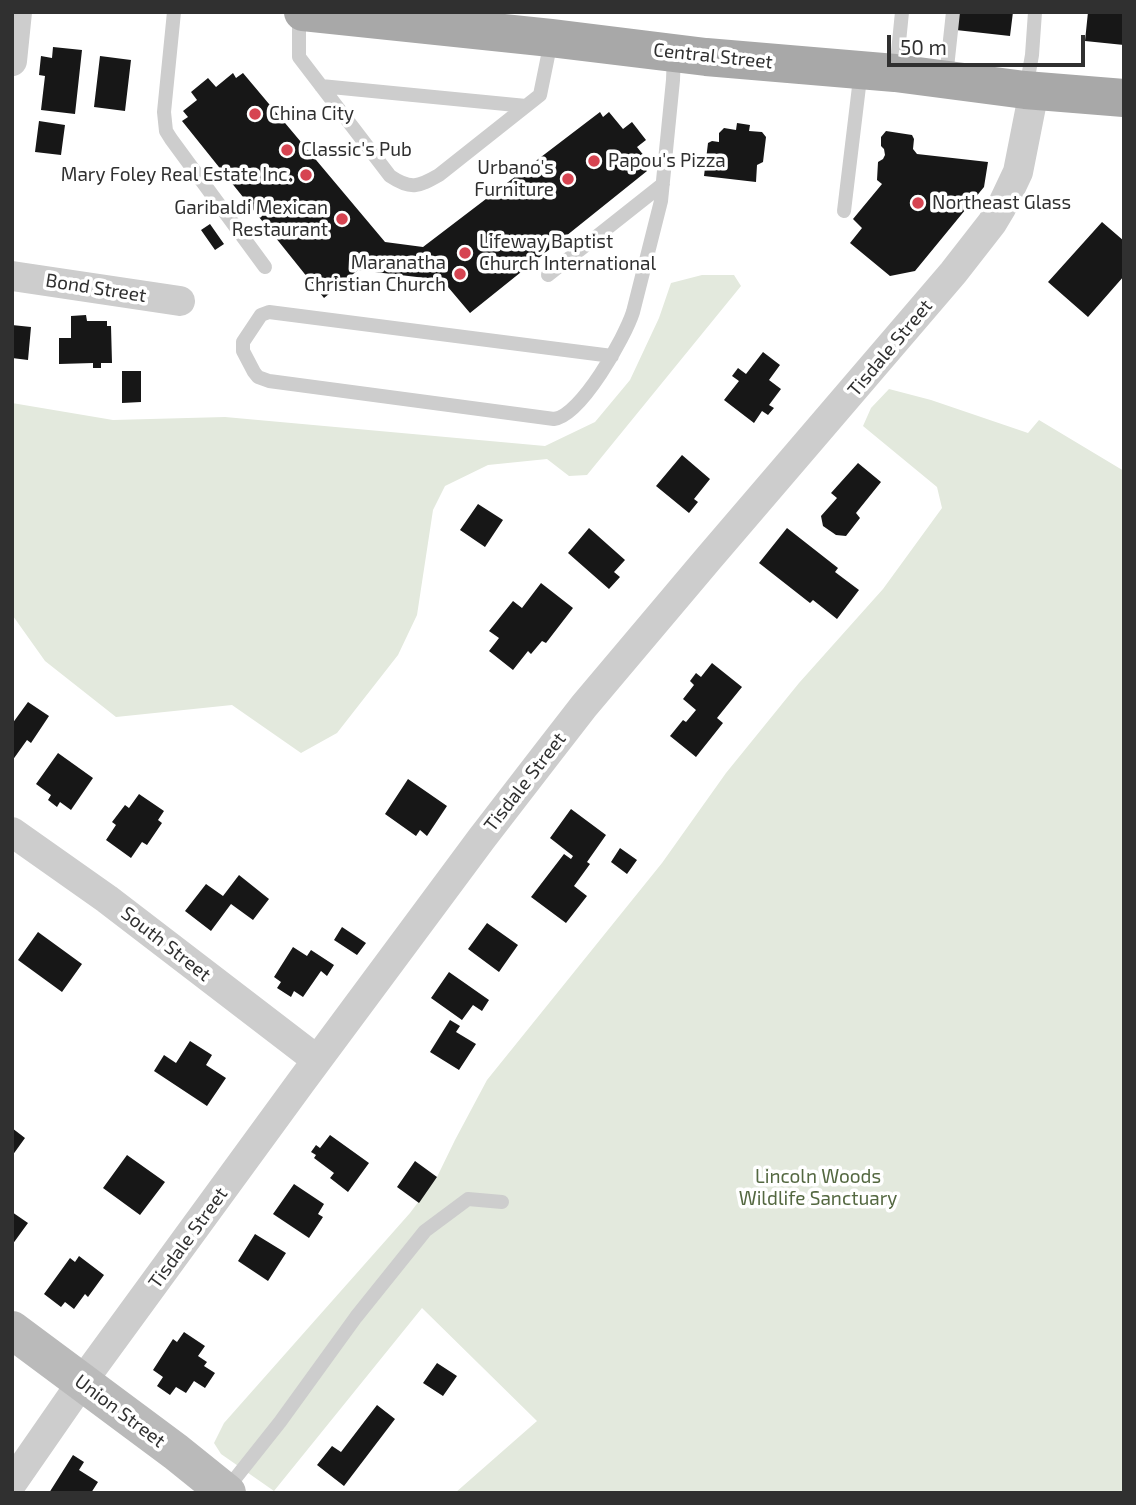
<!DOCTYPE html>
<html>
<head>
<meta charset="utf-8">
<style>
	body { margin:0 }
	#map { position:relative; width:1136px; height:1505px; overflow:hidden; background:#fff; font-family:"Exo 2",sans-serif }
	canvas { display:block }
	.frame { position:absolute; inset:0; border:14px solid #303030; pointer-events:none }
	.scale { position:absolute; left:887px; top:35px; width:198px; height:32px; box-sizing:border-box; border:4px solid #303030; border-top:0; padding-left:9px; font-size:21px; line-height:24px; white-space:nowrap; color:#303030; -webkit-text-stroke:5px #fff; paint-order:stroke }
</style>
</head>
<body>
<div id="map">
<canvas width="1136" height="1505"></canvas>
<div class="frame"></div>
<div class="scale">50 m</div>
</div>
<script>
const ctx = document.querySelector('canvas').getContext('2d');
ctx.lineJoin = 'round';
function fillPath(path, color) { ctx.fillStyle = color; ctx.fill(path, 'evenodd'); }
function trace(path, color, width, dash) { ctx.strokeStyle = color; ctx.lineWidth = width; ctx.lineCap = dash ? 'butt' : 'round'; ctx.setLineDash(dash || []); ctx.stroke(path); }
function label(font, color, halo, rows, align = 'center') {
  ctx.font = font + ' "Exo 2",sans-serif'; ctx.lineWidth = 7; ctx.setLineDash([]); ctx.textBaseline = 'middle'; ctx.strokeStyle = halo; ctx.fillStyle = color; for (const [text, x, y, turn = 0] of rows) {
    ctx.save(); ctx.translate(x, y); ctx.rotate((+turn || 0) * Math.PI / 180); ctx.textAlign = isNaN(turn) ? turn : align; if (halo) ctx.strokeText(text, 0, 0); ctx.fillText(text, 0, 0); ctx.restore();
  }
}
fillPath(new Path2D(`
	M 702,275 L 734,275 L 741,286 L 587,475 L 569,476 L 547,459 L 488,465 L 445,486 L 433,510 L 417,615 L 398,655 L 337,733 L 301,753 L 232,705 L 116,717 L 45,661 L 13,616 L 12,403 L 113,420 L 225,417 L 545,446 L 595,422 L 630,380 L 659,318 L 671,283 Z
	M 889,389 L 931,400 L 1028,433 L 1039,420 L 1124,471 L 1124,1493 L 455,1493 L 537,1421 L 422,1308 L 274,1491 L 221,1454 L 214,1443 L 224,1423 L 410,1213 L 437,1177 L 455,1140 L 487,1080 L 662,863 L 726,773 L 799,683 L 883,589 L 942,508 L 937,487 L 863,426 L 871,408 Z`), '#e3e9dd');
fillPath(new Path2D(`
	M 958,12 L 1013,12 L 1010,36 L 956,30 Z
	M 1088,12 L 1124,12 L 1124,45 L 1085,41 Z
	M 53,47 L 82,50 L 75,114 L 41,110 L 45,76 L 39,75 L 41,56 L 52,58 Z
	M 100,56 L 131,60 L 125,111 L 94,107 Z
	M 233,73 L 236,78 L 243,73 L 385,242 L 423,247 L 600,112 L 603,117 L 609,112 L 623,129 L 632,122 L 646,140 L 637,147 L 645,157 L 640,162 L 647,171 L 470,313 L 442,280 L 358,270 L 324,298 L 182,121 L 188,117 L 183,111 L 197,100 L 191,92 L 208,78 L 216,87 Z
	M 39,121 L 65,125 L 61,155 L 35,152 Z
	M 737,123 L 750,125 L 749,131 L 762,132 L 766,137 L 763,162 L 757,165 L 756,182 L 704,176 L 708,143 L 712,141 L 719,142 L 719,133 L 724,128 L 736,130 Z
	M 886,131 L 912,135 L 914,139 L 913,149 L 917,154 L 988,162 L 984,187 L 915,271 L 890,276 L 850,243 L 862,228 L 853,219 L 882,184 L 877,180 L 878,162 L 883,159 L 885,155 L 884,149 L 881,146 L 881,137 Z
	M 1102,222 L 1124,241 L 1124,276 L 1088,317 L 1048,282 Z
	M 210,224 L 224,244 L 215,250 L 201,230 Z
	M 86,315 L 87,321 L 107,321 L 107,326 L 111,326 L 112,363 L 101,363 L 101,368 L 93,368 L 93,363 L 59,364 L 59,338 L 71,338 L 71,316 Z
	M 12,325 L 31,327 L 28,360 L 12,358 Z
	M 763,352 L 780,365 L 769,380 L 781,389 L 769,405 L 774,408 L 768,415 L 762,411 L 754,423 L 724,400 L 739,381 L 732,376 L 738,368 L 746,374 Z
	M 122,371 L 141,371 L 141,402 L 122,403 Z
	M 682,455 L 710,479 L 694,499 L 698,502 L 689,513 L 656,486 Z
	M 858,463 L 881,482 L 856,513 L 860,518 L 846,536 L 836,535 L 823,526 L 821,516 L 837,498 L 831,493 Z
	M 478,504 L 503,520 L 485,547 L 460,530 Z
	M 589,528 L 625,560 L 614,572 L 620,577 L 609,589 L 568,553 Z
	M 787,528 L 838,568 L 835,572 L 859,590 L 837,619 L 813,600 L 810,603 L 759,563 Z
	M 541,583 L 573,608 L 546,643 L 542,641 L 531,654 L 528,651 L 513,670 L 489,651 L 499,638 L 489,631 L 513,601 L 522,608 Z
	M 712,663 L 742,687 L 717,718 L 723,723 L 696,757 L 670,736 L 683,720 L 686,722 L 696,710 L 683,699 L 694,685 L 690,681 L 696,673 L 701,677 Z
	M 28,702 L 49,716 L 31,743 L 27,740 L 12,761 L 12,724 Z
	M 58,753 L 93,778 L 71,810 L 60,802 L 57,807 L 48,800 L 51,795 L 36,784 Z
	M 408,779 L 447,806 L 427,836 L 420,830 L 416,836 L 385,814 Z
	M 139,794 L 164,811 L 158,820 L 162,823 L 147,845 L 142,842 L 131,858 L 106,840 L 116,825 L 112,822 L 125,805 L 129,808 Z
	M 571,809 L 606,835 L 587,862 L 590,864 L 574,886 L 587,896 L 566,923 L 531,897 L 564,854 L 571,859 L 573,856 L 550,838 Z
	M 620,848 L 637,860 L 627,874 L 611,862 Z
	M 239,875 L 269,899 L 253,920 L 231,904 L 211,931 L 185,911 L 206,884 L 223,896 Z
	M 487,923 L 518,945 L 499,972 L 468,949 Z
	M 342,927 L 366,943 L 357,955 L 334,940 Z
	M 38,932 L 82,964 L 62,992 L 18,960 Z
	M 293,947 L 307,956 L 311,950 L 334,965 L 327,976 L 321,971 L 303,997 L 294,991 L 291,997 L 277,988 L 281,982 L 274,977 Z
	M 449,972 L 489,1000 L 482,1011 L 473,1005 L 462,1020 L 431,998 Z
	M 450,1020 L 460,1026 L 456,1032 L 476,1044 L 459,1070 L 430,1052 Z
	M 190,1041 L 212,1055 L 206,1065 L 226,1078 L 207,1106 L 154,1071 L 164,1055 L 176,1063 Z
	M 12,1128 L 25,1138 L 12,1156 Z
	M 330,1135 L 369,1163 L 348,1192 L 330,1178 L 334,1173 L 314,1158 L 316,1155 L 311,1152 L 316,1145 L 320,1148 Z
	M 127,1155 L 165,1182 L 140,1215 L 103,1188 Z
	M 415,1161 L 437,1177 L 419,1203 L 397,1187 Z
	M 294,1184 L 324,1204 L 318,1214 L 323,1217 L 309,1238 L 273,1214 Z
	M 12,1212 L 28,1223 L 12,1245 Z
	M 255,1234 L 286,1253 L 268,1281 L 238,1261 Z
	M 79,1256 L 104,1275 L 88,1297 L 85,1294 L 74,1309 L 65,1302 L 61,1307 L 44,1294 L 70,1258 L 75,1262 Z
	M 184,1332 L 205,1346 L 198,1356 L 207,1362 L 204,1366 L 215,1373 L 205,1388 L 194,1381 L 186,1393 L 176,1387 L 170,1395 L 157,1386 L 163,1377 L 153,1370 L 173,1339 L 177,1342 Z
	M 437,1363 L 457,1376 L 443,1396 L 423,1383 Z
	M 377,1405 L 395,1419 L 344,1486 L 317,1465 L 332,1446 L 341,1452 Z
	M 73,1455 L 84,1462 L 79,1470 L 98,1482 L 91,1493 L 49,1493 Z`), '#171717');
trace(new Path2D(`
	M 174,12 L 164,112 L 166,131 L 171,139 L 265,267
	M 299,14 L 299,57 L 390,176 C 411,190 418,187 439,175 L 540,95 L 551,41
	M 896,72 L 902,12
	M 946,77 L 953,12
	M 321,86 L 526,106
	M 1026,89 L 1032,55 L 1035,12
	M 844,211 L 861,70
	M 548,275 L 663,184
	M 612,356 L 269,312 L 261,315 L 243,342 L 243,351 L 254,372 L 258,377 L 269,381 L 554,419 C 581,416 625,337 633,312 L 661,201 L 673,80 L 674,54
	M 226,1490 L 280,1422 L 356,1317 L 425,1231 L 468,1199 L 502,1202`), '#cdcdcd', 14);
trace(new Path2D(`
	M 12,61 L 17,12
	M 12,276 L 180,301
	M 12,832 L 107,899 L 317,1060
	M 12,1483 L 82,1382 L 301,1082 L 482,838 L 546,755 L 584,706 L 708,559 L 953,273 L 992,223 L 1001,208 L 1018,172 L 1034,91`), '#cdcdcd', 30);
trace(new Path2D(`
	M 12,1330 L 176,1452 L 227,1493`), '#bababa', 38);
trace(new Path2D(`
	M 303,12 L 551,38 L 706,57 L 895,73 L 1025,90 L 1124,98`), '#a8a8a8', 38);
for (const [x, y, r, color] of [
	[255,114,7,"#d64451"],
	[287,150,7,"#d64451"],
	[594,161,7,"#d64451"],
	[306,175,7,"#d64451"],
	[568,179,7,"#d64451"],
	[918,203,7,"#d64451"],
	[342,219,7,"#d64451"],
	[465,253,7,"#d64451"],
	[460,274,7,"#d64451"]
]) { const dot = new Path2D(); dot.arc(x, y, r, 0, 2 * Math.PI); ctx.fillStyle = color; ctx.fill(dot); trace(dot, '#fff', 2.5); }
label('19px', '#303030', '#fff', [
	["Central Street",713,56,6],
	["Bond Street",96,288,9],
	["Tisdale Street",890,348,-50],
	["Tisdale Street",525,782,-52],
	["South Street",166,944,38],
	["Tisdale Street",188,1238,-54],
	["Union Street",120,1411,37]
]);
label('19px', '#303030', '#fff', [
	["China City",269,114],
	["Classic's Pub",301,150],
	["Papou's Pizza",608,161],
	["Urbano's",554,168,"right"],
	["Furniture",554,190,"right"],
	["Mary Foley Real Estate Inc.",292,175,"right"],
	["Northeast Glass",932,203],
	["Garibaldi Mexican",328,208,"right"],
	["Restaurant",328,230,"right"],
	["Lifeway Baptist",479,242],
	["Church International",479,264],
	["Maranatha",446,263,"right"],
	["Christian Church",446,285,"right"]
], 'left');
label('19px', '#546841', '#fff', [
	["Lincoln Woods",818,1177],
	["Wildlife Sanctuary",818,1199]
]);
</script>
</body>
</html>
